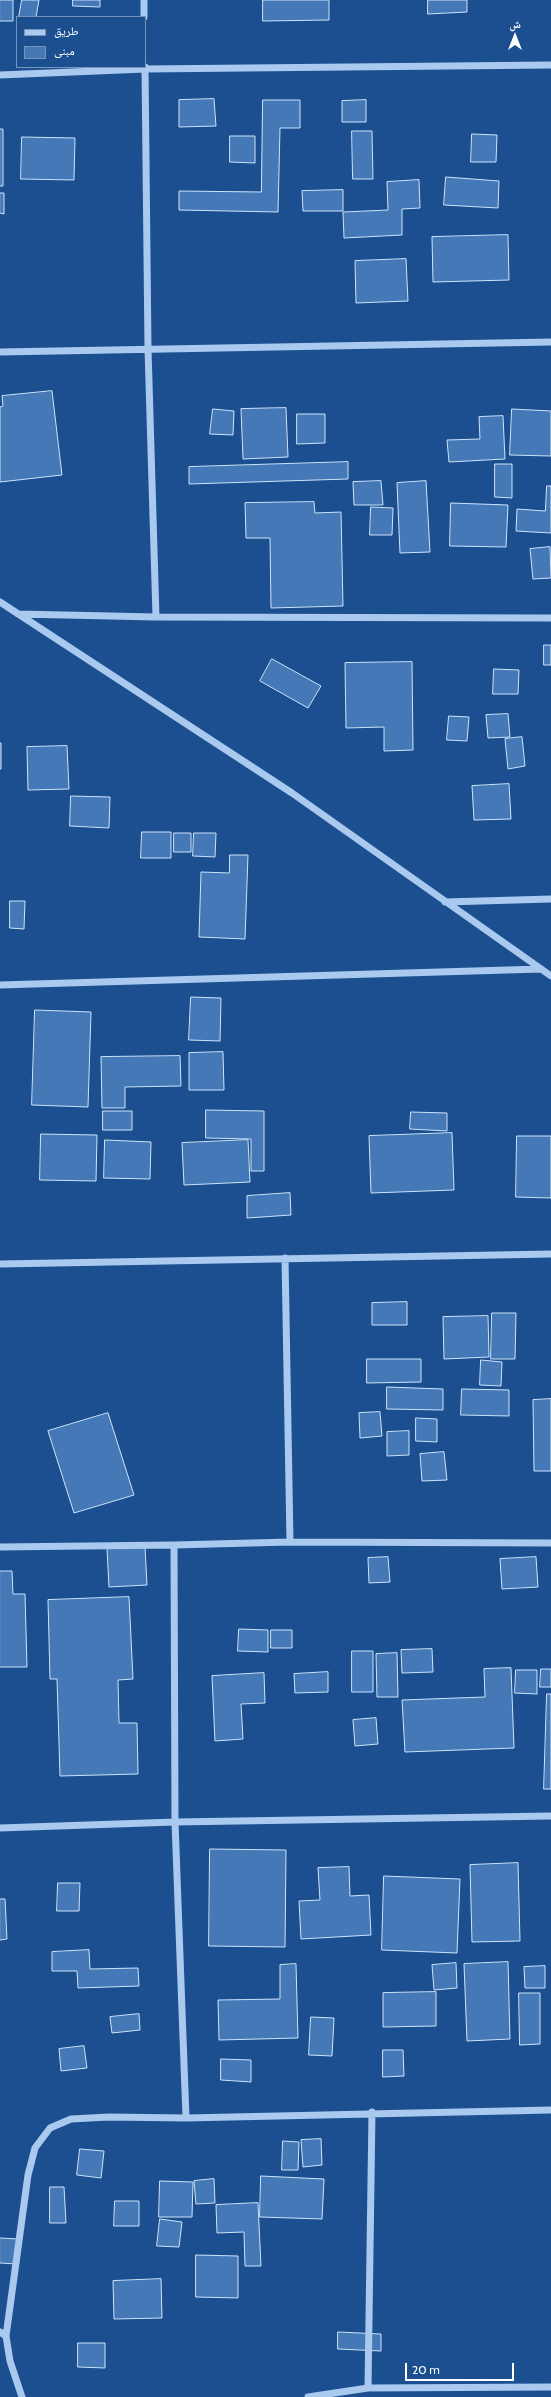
<!DOCTYPE html>
<html>
<head>
<meta charset="utf-8">
<style>
	body { margin:0 }
	#map { position:relative; width:551px; height:2397px; overflow:hidden; background:#1b4f8f; font-family:Cabin,"Noto Naskh Arabic",sans-serif }
	canvas { display:block }
	.legend { position:absolute; left:16px; top:16px; width:130px; height:52px; box-sizing:border-box; background:#1b4f8f; border:1px solid #7695bc; margin:0; padding:5px 7px; list-style:none; font-size:12px; color:#fff }
	.legend li { display:flex; align-items:center; gap:8px; height:20px }
	.legend b { width:20px; border:1px solid #7695bc }
	.north { position:absolute; left:495px; top:16px; width:40px; height:40px; -webkit-text-stroke:3px #1b4f8f; paint-order:stroke; rotate:0deg; font-size:11px; font-weight:700; line-height:16px; text-align:center; color:#fff }
	.north::after { content:''; display:block; margin:auto; width:14px; height:18px; background:#fff; clip-path:polygon(50% 0,100% 100%,50% 72%,0 100%) }
	.scale { position:absolute; left:405px; top:2363px; width:109px; height:18px; box-sizing:border-box; border:2px solid #fff; border-top:0; padding-left:5px; font-size:12px; line-height:14px; white-space:nowrap; color:#fff; -webkit-text-stroke:3px #1b4f8f; paint-order:stroke }
</style>
</head>
<body>
<div id="map">
<canvas width="551" height="2397"></canvas>
<ul class="legend">
<li><b style="height:5px;background:#a9c9ee"></b>طريق</li>
<li><b style="height:11px;background:#4478b7"></b>مبنى</li>
</ul>
<div class="north">ش</div>
<div class="scale">20 m</div>
</div>
<script>
const ctx = document.querySelector('canvas').getContext('2d');
ctx.lineJoin = 'round';
function fillPath(path, color) { ctx.fillStyle = color; ctx.fill(path, 'evenodd'); }
function trace(path, color, width, dash) { ctx.strokeStyle = color; ctx.lineWidth = width; ctx.lineCap = dash ? 'butt' : 'round'; ctx.setLineDash(dash || []); ctx.stroke(path); }
const building = new Path2D(`
	M 0,0 L 13,0 L 13,21 L 0,21 Z
	M 22,0 L 39,0 L 36,17 L 19,17 Z
	M 73,0 L 100,0 L 100,7 L 73,6 Z
	M 263,0 L 329,0 L 329,20 L 263,21 Z
	M 428,0 L 467,0 L 467,12 L 428,14 Z
	M 214,99 L 216,126 L 179,127 L 179,100 Z
	M 263,100 L 300,100 L 300,128 L 280,128 L 278,212 L 179,210 L 179,191 L 261,192 Z
	M 366,100 L 366,122 L 342,122 L 342,101 Z
	M 0,129 L 3,129 L 3,186 L 0,186 Z
	M 352,131 L 372,131 L 373,179 L 353,179 Z
	M 472,134 L 497,135 L 496,162 L 471,162 Z
	M 230,136 L 255,136 L 255,163 L 230,162 Z
	M 22,137 L 75,138 L 74,180 L 21,179 Z
	M 446,177 L 499,181 L 498,208 L 444,205 Z
	M 419,180 L 420,208 L 402,209 L 402,235 L 344,238 L 343,212 L 388,210 L 387,182 Z
	M 343,190 L 343,211 L 303,211 L 302,191 Z
	M 0,193 L 4,193 L 4,214 L 0,213 Z
	M 508,235 L 509,280 L 433,282 L 432,237 Z
	M 406,259 L 408,301 L 356,303 L 355,261 Z
	M 52,391 L 62,475 L 0,482 L 0,407 L 3,406 L 2,396 Z
	M 286,408 L 288,457 L 243,459 L 241,409 Z
	M 213,409 L 234,411 L 233,435 L 210,434 Z
	M 512,409 L 551,411 L 551,456 L 510,455 Z
	M 297,414 L 325,414 L 325,443 L 297,444 Z
	M 503,416 L 505,459 L 449,462 L 447,440 L 480,439 L 479,417 Z
	M 348,462 L 348,479 L 189,484 L 189,467 Z
	M 495,464 L 512,464 L 512,498 L 495,497 Z
	M 381,481 L 383,505 L 354,505 L 353,482 Z
	M 426,481 L 430,552 L 400,553 L 397,483 Z
	M 547,486 L 551,486 L 551,533 L 516,531 L 517,509 L 545,511 Z
	M 314,502 L 315,513 L 341,512 L 343,606 L 271,608 L 270,538 L 246,538 L 245,503 Z
	M 451,503 L 508,505 L 506,547 L 450,546 Z
	M 371,507 L 393,508 L 392,535 L 370,535 Z
	M 550,547 L 551,578 L 533,579 L 530,549 Z
	M 544,645 L 551,645 L 551,665 L 544,665 Z
	M 272,659 L 321,686 L 308,708 L 260,681 Z
	M 412,662 L 413,750 L 384,751 L 384,727 L 346,728 L 345,663 Z
	M 494,669 L 519,670 L 518,694 L 493,694 Z
	M 508,714 L 510,737 L 488,738 L 486,715 Z
	M 449,716 L 469,717 L 467,741 L 447,740 Z
	M 522,737 L 525,766 L 508,769 L 505,739 Z
	M 0,743 L 1,743 L 1,769 L 0,769 Z
	M 67,746 L 69,789 L 28,790 L 27,747 Z
	M 509,784 L 511,819 L 474,820 L 472,786 Z
	M 71,796 L 110,797 L 109,828 L 70,826 Z
	M 142,832 L 171,832 L 171,858 L 141,858 Z
	M 174,833 L 191,833 L 191,852 L 174,852 Z
	M 194,833 L 216,833 L 215,857 L 193,856 Z
	M 230,855 L 248,855 L 245,939 L 199,937 L 201,872 L 229,873 Z
	M 10,901 L 25,901 L 24,929 L 10,928 Z
	M 191,997 L 221,998 L 220,1041 L 189,1040 Z
	M 35,1010 L 91,1012 L 88,1107 L 32,1105 Z
	M 223,1052 L 224,1090 L 189,1090 L 189,1053 Z
	M 180,1056 L 181,1086 L 125,1087 L 125,1108 L 102,1108 L 101,1057 Z
	M 206,1110 L 264,1111 L 264,1171 L 251,1171 L 251,1139 L 206,1138 Z
	M 103,1111 L 132,1111 L 132,1130 L 103,1130 Z
	M 411,1112 L 447,1113 L 447,1131 L 410,1129 Z
	M 452,1133 L 454,1190 L 371,1193 L 369,1136 Z
	M 41,1134 L 97,1135 L 96,1181 L 40,1180 Z
	M 517,1136 L 551,1136 L 551,1198 L 516,1197 Z
	M 105,1140 L 151,1142 L 150,1179 L 104,1178 Z
	M 248,1140 L 250,1182 L 184,1185 L 182,1143 Z
	M 290,1193 L 291,1215 L 247,1218 L 247,1196 Z
	M 407,1302 L 407,1325 L 372,1325 L 372,1303 Z
	M 492,1313 L 516,1313 L 515,1359 L 491,1359 Z
	M 488,1316 L 489,1357 L 444,1359 L 443,1317 Z
	M 367,1359 L 421,1359 L 421,1382 L 367,1383 Z
	M 481,1360 L 502,1362 L 501,1386 L 480,1385 Z
	M 387,1387 L 443,1389 L 443,1410 L 387,1409 Z
	M 462,1389 L 509,1390 L 509,1416 L 461,1415 Z
	M 551,1399 L 551,1471 L 534,1471 L 533,1400 Z
	M 380,1412 L 382,1436 L 360,1438 L 359,1413 Z
	M 108,1413 L 134,1495 L 74,1513 L 48,1431 Z
	M 416,1418 L 437,1419 L 437,1442 L 416,1441 Z
	M 409,1431 L 409,1455 L 387,1456 L 387,1432 Z
	M 444,1452 L 447,1480 L 422,1481 L 420,1454 Z
	M 145,1547 L 147,1585 L 109,1587 L 107,1549 Z
	M 388,1557 L 390,1582 L 369,1583 L 368,1558 Z
	M 536,1557 L 538,1587 L 502,1589 L 500,1559 Z
	M 0,1571 L 12,1571 L 13,1594 L 25,1594 L 27,1667 L 0,1667 Z
	M 129,1597 L 133,1679 L 118,1680 L 119,1723 L 137,1723 L 138,1774 L 60,1776 L 57,1679 L 50,1679 L 48,1600 Z
	M 239,1629 L 268,1630 L 268,1652 L 238,1651 Z
	M 271,1630 L 292,1630 L 292,1648 L 271,1648 Z
	M 432,1649 L 433,1672 L 402,1673 L 401,1650 Z
	M 352,1651 L 373,1651 L 373,1692 L 352,1692 Z
	M 397,1653 L 398,1697 L 377,1697 L 376,1654 Z
	M 511,1668 L 514,1748 L 405,1752 L 402,1700 L 485,1697 L 484,1669 Z
	M 541,1669 L 551,1669 L 551,1687 L 540,1687 Z
	M 516,1670 L 537,1670 L 537,1694 L 515,1693 Z
	M 328,1672 L 328,1692 L 295,1693 L 294,1674 Z
	M 264,1673 L 265,1703 L 241,1704 L 243,1739 L 215,1741 L 212,1676 Z
	M 547,1694 L 551,1694 L 551,1789 L 544,1789 Z
	M 376,1718 L 378,1744 L 355,1746 L 353,1720 Z
	M 210,1849 L 286,1850 L 285,1947 L 209,1946 Z
	M 518,1863 L 520,1941 L 472,1942 L 470,1865 Z
	M 349,1867 L 350,1896 L 369,1895 L 371,1935 L 301,1939 L 299,1901 L 320,1900 L 318,1868 Z
	M 384,1876 L 460,1879 L 457,1953 L 382,1950 Z
	M 58,1883 L 80,1883 L 79,1911 L 57,1911 Z
	M 0,1899 L 5,1899 L 7,1939 L 0,1940 Z
	M 89,1950 L 90,1969 L 138,1968 L 139,1986 L 78,1988 L 77,1971 L 52,1971 L 52,1952 Z
	M 508,1962 L 510,2039 L 467,2041 L 464,1964 Z
	M 456,1963 L 457,1988 L 434,1990 L 432,1965 Z
	M 296,1964 L 298,2038 L 219,2040 L 218,2000 L 280,1999 L 280,1965 Z
	M 545,1966 L 545,1988 L 525,1988 L 524,1967 Z
	M 436,1992 L 436,2026 L 383,2027 L 383,1993 Z
	M 519,1993 L 540,1993 L 540,2044 L 520,2045 Z
	M 139,2014 L 140,2030 L 112,2033 L 110,2017 Z
	M 311,2017 L 334,2018 L 332,2056 L 309,2055 Z
	M 84,2046 L 87,2068 L 61,2071 L 59,2049 Z
	M 383,2050 L 403,2050 L 404,2076 L 383,2077 Z
	M 221,2059 L 251,2060 L 251,2082 L 221,2080 Z
	M 321,2139 L 322,2165 L 303,2167 L 301,2140 Z
	M 283,2141 L 299,2142 L 298,2170 L 282,2170 Z
	M 80,2149 L 104,2151 L 101,2178 L 77,2175 Z
	M 261,2176 L 324,2179 L 322,2219 L 260,2217 Z
	M 214,2179 L 215,2203 L 196,2204 L 194,2181 Z
	M 160,2181 L 193,2182 L 192,2217 L 159,2217 Z
	M 50,2187 L 64,2187 L 66,2223 L 50,2223 Z
	M 115,2201 L 139,2201 L 139,2226 L 114,2226 Z
	M 258,2203 L 261,2266 L 245,2266 L 244,2232 L 217,2233 L 216,2205 Z
	M 160,2219 L 182,2222 L 179,2247 L 157,2246 Z
	M 0,2238 L 18,2239 L 17,2264 L 0,2263 Z
	M 196,2255 L 238,2256 L 238,2298 L 196,2297 Z
	M 161,2279 L 162,2318 L 114,2319 L 113,2281 Z
	M 338,2332 L 381,2334 L 381,2351 L 338,2349 Z
	M 78,2343 L 105,2343 L 105,2368 L 78,2367 Z`);
fillPath(building, '#4478b7');
trace(building, '#cfe3fa', 1);
trace(new Path2D(`
	M 144,0 L 144,17
	M 0,75 L 145,69 L 551,65
	M 0,352 L 551,342
	M 0,602 L 292,793 L 551,976
	M 18,614 L 156,617 L 148,349 L 145,67
	M 156,617 L 551,618
	M 445,902 L 551,899
	M 0,985 L 541,969
	M 285,1258 L 290,1542
	M 0,1264 L 551,1254
	M 174,1545 L 175,1822 L 186,2118
	M 0,1547 L 174,1545 L 290,1542 L 551,1543
	M 0,1828 L 175,1822 L 551,1816
	M 0,2332 L 6,2336 L 10,2361 L 22,2397
	M 6,2336 L 28,2175 L 35,2148 L 50,2128 L 71,2119 L 109,2117 L 186,2118 L 551,2110
	M 368,2388 L 372,2112
	M 308,2397 L 368,2388 L 551,2387`), '#a9c9ee', 7);
</script>
</body>
</html>
